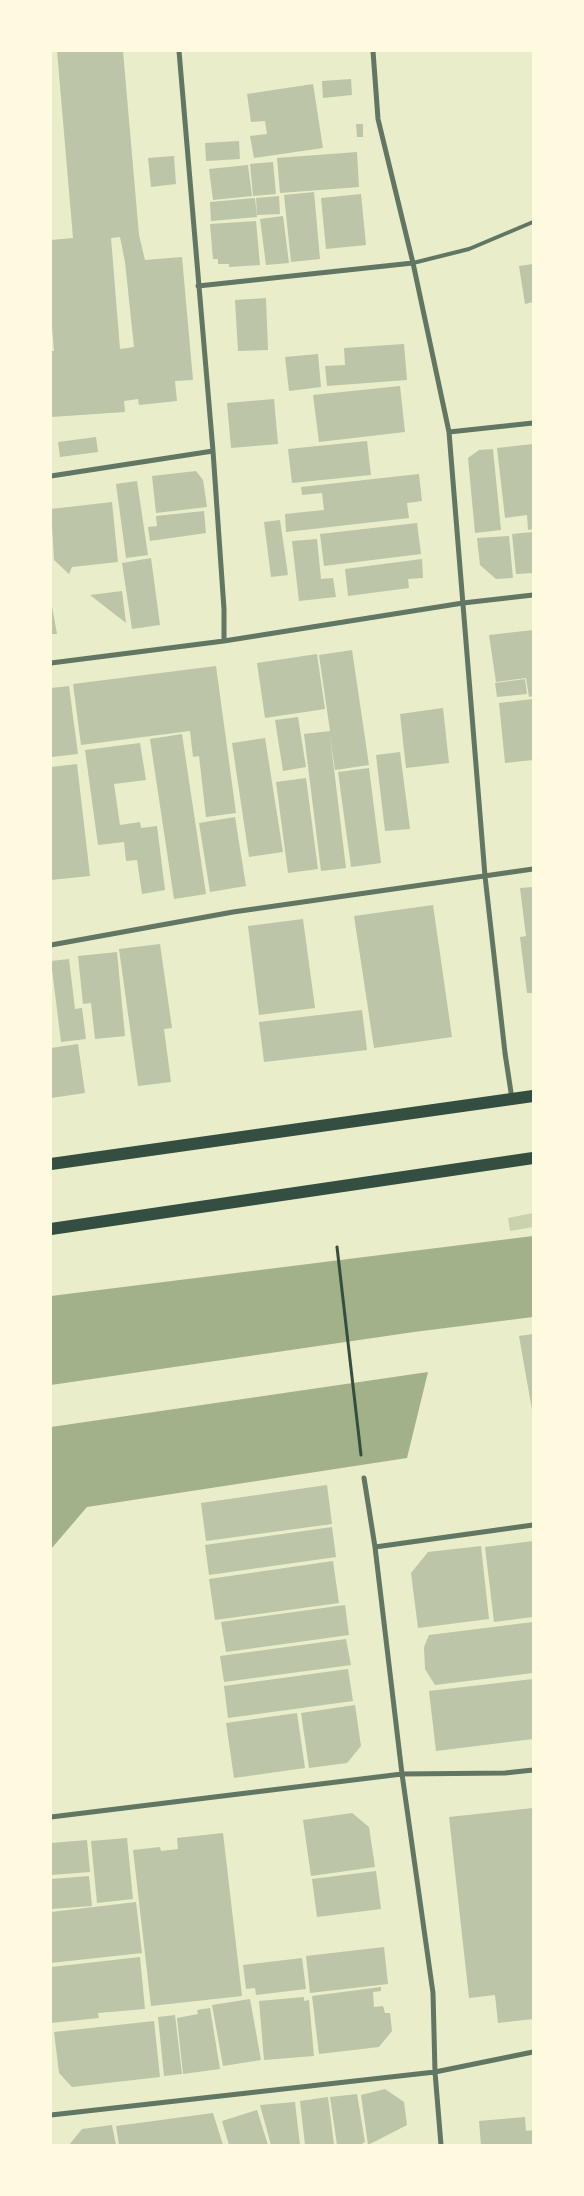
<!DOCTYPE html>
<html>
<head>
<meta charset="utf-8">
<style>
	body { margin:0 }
	#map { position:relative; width:584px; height:2196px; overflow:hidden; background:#e9edc9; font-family:"Libre Baskerville",serif }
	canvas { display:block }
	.frame { position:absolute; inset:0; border:52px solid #fefae0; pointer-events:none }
</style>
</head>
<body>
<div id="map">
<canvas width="584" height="2196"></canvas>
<div class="frame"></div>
</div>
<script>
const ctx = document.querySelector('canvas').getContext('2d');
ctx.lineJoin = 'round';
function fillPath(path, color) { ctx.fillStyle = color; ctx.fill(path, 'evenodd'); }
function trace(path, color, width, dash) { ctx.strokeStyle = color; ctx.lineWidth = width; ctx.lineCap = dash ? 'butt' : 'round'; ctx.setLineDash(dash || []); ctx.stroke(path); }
fillPath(new Path2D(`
	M 533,1213 L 533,1227 L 510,1231 L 508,1218 Z`), '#cad2ad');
fillPath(new Path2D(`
	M 533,1236 L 533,1317 L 414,1332 L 51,1385 L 51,1296 Z
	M 428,1372 L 407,1458 L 87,1507 L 51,1549 L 51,1427 Z`), '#a3b18a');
fillPath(new Path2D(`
	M 57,51 L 123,51 L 139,235 L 145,260 L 182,257 L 193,380 L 175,381 L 177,401 L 139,405 L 138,399 L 124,401 L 125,412 L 51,417 L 51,351 L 54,351 L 51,315 L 51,240 L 73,238 ZM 120,237 L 125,262 L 134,347 L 120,349 L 111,238 Z
	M 351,79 L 352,95 L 323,98 L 322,81 Z
	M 313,84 L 323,148 L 254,158 L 250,136 L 267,134 L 265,121 L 251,122 L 247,94 Z
	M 356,124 L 363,124 L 363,137 L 357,137 Z
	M 239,141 L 240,159 L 206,161 L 205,143 Z
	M 357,152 L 359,187 L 280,193 L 277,158 Z
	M 174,156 L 176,184 L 151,187 L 148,158 Z
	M 273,162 L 276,194 L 253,196 L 250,164 Z
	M 248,165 L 252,196 L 213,200 L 209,169 Z
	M 314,192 L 320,259 L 291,262 L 284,195 Z
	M 361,194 L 366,245 L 326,249 L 321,198 Z
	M 279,196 L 280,214 L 257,215 L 256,198 Z
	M 255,198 L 257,217 L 211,221 L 210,202 Z
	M 283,216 L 289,263 L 266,265 L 260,219 Z
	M 256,221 L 260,265 L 229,267 L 229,264 L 218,264 L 218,259 L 213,259 L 210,224 Z
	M 533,264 L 533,302 L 525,304 L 519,266 Z
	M 266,298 L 268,350 L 238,351 L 235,300 Z
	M 404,344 L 407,380 L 327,386 L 325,366 L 345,365 L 344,348 Z
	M 318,354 L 321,387 L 289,391 L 285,357 Z
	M 400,386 L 405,432 L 319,442 L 313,395 Z
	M 274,399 L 278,444 L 231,448 L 227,403 Z
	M 96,437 L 98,452 L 60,457 L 58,442 Z
	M 367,441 L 371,475 L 292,483 L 288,449 Z
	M 533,444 L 533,529 L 528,530 L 527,515 L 505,518 L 497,448 Z
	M 493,449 L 501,530 L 475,533 L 468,458 L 479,450 Z
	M 196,471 L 203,480 L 207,507 L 156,513 L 152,476 Z
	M 419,474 L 422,501 L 407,503 L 409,518 L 286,532 L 285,514 L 324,510 L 322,493 L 302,495 L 301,487 Z
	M 137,481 L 148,555 L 126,558 L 116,484 Z
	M 112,502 L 118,562 L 72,567 L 69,574 L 54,560 L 51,509 Z
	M 204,511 L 206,533 L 150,541 L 148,527 L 157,526 L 156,516 Z
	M 280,520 L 288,575 L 271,577 L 264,522 Z
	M 417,523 L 421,554 L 324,566 L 320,534 Z
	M 533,532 L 533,573 L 516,574 L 512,534 Z
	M 509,536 L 513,578 L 496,579 L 480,565 L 477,538 Z
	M 317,539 L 321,579 L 333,578 L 336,597 L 299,601 L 292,541 Z
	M 151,558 L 160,625 L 132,629 L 122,563 Z
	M 422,559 L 423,578 L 408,579 L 409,588 L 348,596 L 345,569 Z
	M 122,591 L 126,623 L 90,595 Z
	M 51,601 L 57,634 L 51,634 Z
	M 533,630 L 533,696 L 529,697 L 526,678 L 496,682 L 489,635 Z
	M 352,650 L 369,765 L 335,770 L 330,736 L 346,868 L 321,871 L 304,734 L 330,731 L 319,655 Z
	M 317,654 L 325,709 L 265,718 L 257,663 Z
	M 216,666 L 236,813 L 206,817 L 199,756 L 193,757 L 190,731 L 81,745 L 73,684 Z
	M 525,679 L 527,694 L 497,697 L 495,683 Z
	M 69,686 L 78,754 L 51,757 L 51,688 Z
	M 533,699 L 533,760 L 505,763 L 499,703 Z
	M 443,708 L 449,763 L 406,768 L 400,714 Z
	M 298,717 L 306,767 L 283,771 L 275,720 Z
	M 182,734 L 206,894 L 174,899 L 150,739 Z
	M 265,738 L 283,852 L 249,857 L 232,743 Z
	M 140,743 L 146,780 L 114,784 L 120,825 L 140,822 L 141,828 L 157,826 L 165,890 L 142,894 L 137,860 L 126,861 L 124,842 L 98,845 L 85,750 Z
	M 400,752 L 410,829 L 385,831 L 376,755 Z
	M 77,764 L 90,876 L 51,880 L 51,767 Z
	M 369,768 L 381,863 L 351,867 L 338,772 Z
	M 306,778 L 318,869 L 288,873 L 276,782 Z
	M 235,817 L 246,886 L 210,892 L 199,823 Z
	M 533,887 L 533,993 L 527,993 L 520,937 L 526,936 L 520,888 Z
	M 433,905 L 452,1037 L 374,1048 L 354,916 Z
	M 303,919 L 315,1008 L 259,1015 L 248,926 Z
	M 160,944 L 172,1028 L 164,1029 L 171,1082 L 138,1086 L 119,949 Z
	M 117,952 L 125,1036 L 95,1039 L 91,1003 L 83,1004 L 78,956 Z
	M 69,959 L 75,1009 L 82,1008 L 86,1039 L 61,1042 L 51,961 Z
	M 362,1010 L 367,1050 L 264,1062 L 259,1022 Z
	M 78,1044 L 85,1093 L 51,1098 L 51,1048 Z
	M 533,1334 L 533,1410 L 532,1410 L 519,1336 Z
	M 327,1485 L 332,1524 L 206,1541 L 201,1503 Z
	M 332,1527 L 336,1557 L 209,1575 L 205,1545 Z
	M 533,1541 L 533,1617 L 494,1622 L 485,1547 Z
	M 481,1546 L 489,1619 L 418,1628 L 411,1573 L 428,1552 Z
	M 333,1561 L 339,1603 L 215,1620 L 209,1579 Z
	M 345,1605 L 349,1635 L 226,1652 L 221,1622 Z
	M 533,1622 L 533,1673 L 435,1685 L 425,1669 L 424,1647 L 429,1635 Z
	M 346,1639 L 351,1665 L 224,1682 L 220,1656 Z
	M 348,1669 L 353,1701 L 228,1718 L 224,1686 Z
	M 533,1679 L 533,1739 L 436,1751 L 429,1691 Z
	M 355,1705 L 361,1746 L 347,1763 L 309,1768 L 301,1713 Z
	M 297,1713 L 305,1768 L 234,1778 L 226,1723 Z
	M 533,1808 L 533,2019 L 498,2023 L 495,1995 L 469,1998 L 449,1817 Z
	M 352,1813 L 369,1827 L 375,1867 L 311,1876 L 303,1820 Z
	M 223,1833 L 242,1996 L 151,2006 L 133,1850 L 160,1847 L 161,1851 L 178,1849 L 177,1838 Z
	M 127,1838 L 133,1899 L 97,1903 L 91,1841 Z
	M 87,1840 L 90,1872 L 51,1875 L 51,1843 Z
	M 376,1871 L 381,1909 L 317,1917 L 312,1879 Z
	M 89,1876 L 92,1906 L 51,1909 L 51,1879 Z
	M 136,1902 L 142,1953 L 51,1963 L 51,1912 Z
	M 384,1947 L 388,1984 L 310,1993 L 306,1956 Z
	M 140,1957 L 145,2009 L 98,2013 L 99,2018 L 51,2023 L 51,1967 Z
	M 302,1958 L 306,1989 L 256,1995 L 255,1988 L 246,1989 L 243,1965 Z
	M 381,1987 L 381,1991 L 373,1992 L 374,2007 L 383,2006 L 385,2013 L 390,2013 L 392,2031 L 379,2047 L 319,2054 L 312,1996 Z
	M 304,1997 L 304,2001 L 309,2000 L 314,2056 L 264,2060 L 259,2001 Z
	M 250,1999 L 261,2060 L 223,2066 L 212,2005 Z
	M 210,2008 L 220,2069 L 183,2074 L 177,2018 L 198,2014 L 197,2010 Z
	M 175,2015 L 182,2074 L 164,2076 L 158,2017 Z
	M 154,2021 L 160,2077 L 72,2087 L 59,2073 L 54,2032 Z
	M 385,2089 L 404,2102 L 407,2125 L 368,2145 L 361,2095 Z
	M 357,2094 L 365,2142 L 360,2145 L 337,2145 L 330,2097 Z
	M 328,2097 L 334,2145 L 305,2145 L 300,2101 Z
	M 295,2102 L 300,2145 L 271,2145 L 260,2105 Z
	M 257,2110 L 268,2145 L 229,2145 L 222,2121 Z
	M 213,2113 L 223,2145 L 119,2145 L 116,2126 Z
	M 525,2117 L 526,2131 L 533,2130 L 533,2145 L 481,2145 L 479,2121 Z
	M 112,2125 L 116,2145 L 69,2145 L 82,2129 Z`), '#bcc5a7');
trace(new Path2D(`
	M 337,1247 L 361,1455`), '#344e41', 3);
trace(new Path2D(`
	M 413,263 L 469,249 L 533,222`), '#617663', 4);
trace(new Path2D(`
	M 179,51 L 213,451 L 224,609 L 224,641
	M 373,51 L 378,119 L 413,263 L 449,432 L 485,876 L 505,1053 L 512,1099
	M 198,286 L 413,263
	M 449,432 L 533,423
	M 51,476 L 213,451
	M 51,663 L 224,641 L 463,603 L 533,595
	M 51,945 L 233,912 L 533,869
	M 364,1478 L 375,1547 L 402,1774 L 433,1993 L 435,2072 L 441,2145
	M 375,1547 L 533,1525
	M 51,1817 L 402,1774 L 505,1773 L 533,1770
	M 51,2115 L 435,2072 L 533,2052`), '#617663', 5);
trace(new Path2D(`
	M 51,1164 L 533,1096
	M 51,1229 L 533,1158`), '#344e41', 12);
</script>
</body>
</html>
